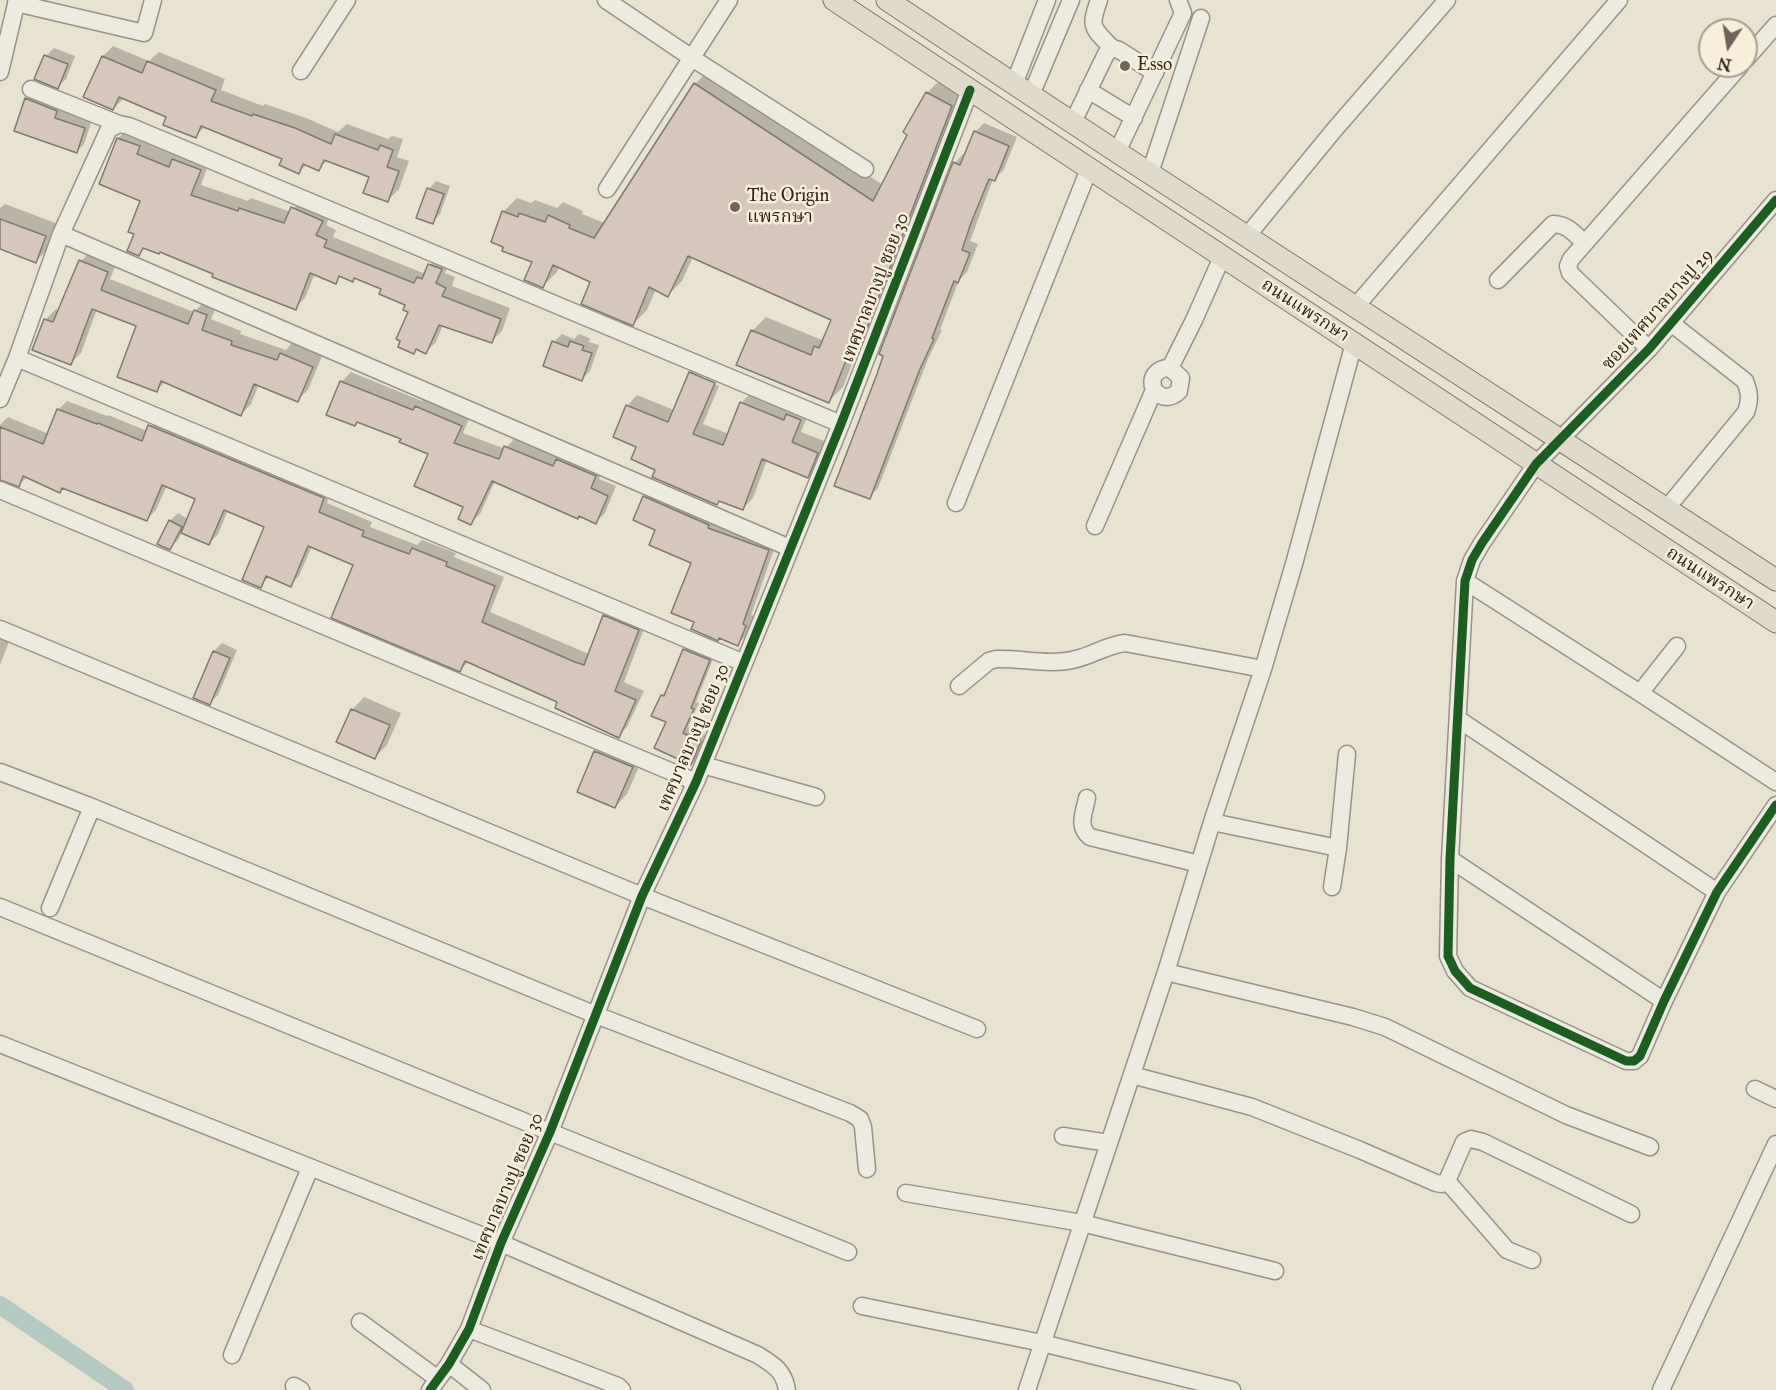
<!DOCTYPE html>
<html>
<head>
<meta charset="utf-8">
<style>
	body { margin:0 }
	#map { position:relative; width:1776px; height:1390px; overflow:hidden; background:#e8e2d0; font-family:"IM FELL Great Primer",serif }
	canvas { display:block }
	.north { position:absolute; left:1698px; top:18px; width:60px; height:60px; box-sizing:border-box; background:#f7efda; border:2px solid #a79e8d; border-radius:50%; rotate:192deg; font-size:16px; font-weight:700; line-height:24px; text-align:center; color:#2e2419 }
	.north::after { content:''; display:block; margin:auto; width:21px; height:27px; background:#6f6659; clip-path:polygon(50% 0,100% 100%,50% 72%,0 100%) }
</style>
</head>
<body>
<div id="map">
<canvas width="1776" height="1390"></canvas>
<div class="north">N</div>
</div>
<script>
const ctx = document.querySelector('canvas').getContext('2d');
ctx.lineJoin = 'round';
function fillPath(path, color) { ctx.fillStyle = color; ctx.fill(path, 'evenodd'); }
function trace(path, color, width, dash) { ctx.strokeStyle = color; ctx.lineWidth = width; ctx.lineCap = dash ? 'butt' : 'round'; ctx.setLineDash(dash || []); ctx.stroke(path); }
function label(font, color, halo, rows, align = 'center') {
  ctx.font = font + ' "IM FELL Great Primer","Noto Serif Thai",serif'; ctx.lineWidth = 5; ctx.setLineDash([]); ctx.textBaseline = 'middle'; ctx.strokeStyle = halo; ctx.fillStyle = color; for (const [text, x, y, turn = 0] of rows) {
    ctx.save(); ctx.translate(x, y); ctx.rotate((+turn || 0) * Math.PI / 180); ctx.textAlign = isNaN(turn) ? turn : align; if (halo) ctx.strokeText(text, 0, 0); ctx.fillText(text, 0, 0); ctx.restore();
  }
}
fillPath(new Path2D(`
	M 113,46 L 149,61 L 159,52 L 225,79 L 221,90 L 263,106 L 265,104 L 306,118 L 338,132 L 347,124 L 388,139 L 392,136 L 403,139 L 397,157 L 409,161 L 399,189 L 388,200 L 371,176 L 328,160 L 318,169 L 307,164 L 299,172 L 284,158 L 206,126 L 195,136 L 168,116 L 124,98 L 113,109 L 103,56 Z
	M 54,48 L 75,56 L 66,79 L 58,87 L 36,78 L 46,56 Z
	M 709,70 L 883,185 L 909,134 L 905,132 L 927,93 L 941,79 L 966,92 L 874,330 L 860,343 L 843,387 L 829,401 L 752,331 L 766,317 L 822,340 L 833,319 L 693,257 L 682,281 L 668,295 L 656,289 L 647,310 L 633,324 L 592,281 L 559,266 L 557,272 L 543,286 L 534,261 L 503,212 L 517,198 L 531,203 L 535,200 L 557,208 L 563,202 L 583,211 L 582,214 L 605,223 L 695,84 Z
	M 35,91 L 92,120 L 84,144 L 76,152 L 27,99 Z
	M 984,123 L 1017,137 L 1003,171 L 993,179 L 970,241 L 978,244 L 967,272 L 959,280 L 940,330 L 942,330 L 928,359 L 878,488 L 869,497 L 885,355 L 955,163 L 963,154 L 965,156 L 975,132 Z
	M 129,128 L 149,136 L 146,143 L 177,156 L 183,150 L 210,160 L 201,185 L 248,201 L 251,198 L 291,212 L 302,198 L 332,211 L 326,225 L 336,230 L 333,237 L 423,273 L 440,254 L 451,259 L 445,273 L 455,277 L 452,286 L 510,308 L 502,331 L 491,342 L 443,325 L 436,342 L 426,352 L 417,348 L 413,352 L 410,311 L 407,304 L 383,288 L 355,277 L 352,280 L 342,275 L 335,282 L 315,273 L 305,298 L 295,308 L 160,250 L 146,247 L 139,254 L 135,233 L 142,200 L 101,183 L 118,138 Z
	M 436,181 L 450,186 L 440,214 L 433,222 L 429,189 Z
	M 5,204 L 58,224 L 48,249 L 36,261 L 0,248 L 0,208 Z
	M 91,251 L 117,262 L 110,279 L 194,312 L 205,301 L 217,305 L 211,319 L 241,331 L 240,334 L 286,350 L 292,343 L 322,356 L 308,390 L 297,400 L 259,384 L 251,404 L 241,414 L 165,382 L 157,390 L 138,325 L 97,309 L 81,353 L 71,363 L 34,349 L 46,319 L 56,309 L 59,310 L 81,261 Z
	M 562,334 L 574,339 L 579,334 L 590,338 L 589,342 L 599,345 L 590,371 L 582,379 L 554,342 Z
	M 700,362 L 725,373 L 720,383 L 693,372 L 693,375 L 719,386 L 703,424 L 729,434 L 741,403 L 751,393 L 810,410 L 801,432 L 827,442 L 818,466 L 807,476 L 767,460 L 753,498 L 743,508 L 721,500 L 717,503 L 657,469 L 638,446 L 627,406 L 637,395 L 674,410 L 690,373 Z
	M 351,372 L 422,401 L 426,397 L 470,416 L 463,433 L 505,449 L 515,438 L 604,466 L 599,479 L 616,486 L 605,513 L 596,522 L 495,481 L 480,514 L 470,523 L 465,507 L 430,454 L 403,438 L 358,421 L 355,425 L 341,382 Z
	M 67,401 L 107,416 L 108,415 L 147,431 L 158,417 L 332,489 L 327,503 L 372,522 L 370,527 L 417,545 L 422,540 L 456,553 L 454,557 L 504,577 L 490,612 L 589,654 L 604,616 L 613,607 L 647,621 L 624,682 L 644,691 L 627,727 L 618,736 L 559,702 L 469,661 L 460,670 L 355,564 L 312,546 L 299,576 L 290,585 L 270,576 L 260,586 L 266,526 L 228,510 L 218,534 L 209,544 L 182,532 L 178,540 L 170,548 L 170,521 L 178,513 L 188,519 L 197,498 L 167,485 L 156,510 L 147,519 L 63,487 L 60,491 L 27,477 L 19,485 L 0,479 L 0,425 L 8,417 L 49,434 L 58,410 Z
	M 654,488 L 777,541 L 751,615 L 755,616 L 747,634 L 738,644 L 696,621 L 693,563 L 657,529 L 645,497 Z
	M 0,635 L 10,639 L 0,665 Z
	M 222,643 L 237,650 L 218,695 L 210,703 L 214,651 Z
	M 690,644 L 715,654 L 696,702 L 699,703 L 688,727 L 706,735 L 697,758 L 691,764 L 668,722 L 662,695 L 668,690 L 684,650 Z
	M 364,697 L 401,713 L 387,745 L 375,757 L 352,710 Z
	M 608,739 L 644,755 L 627,794 L 615,807 L 579,791 L 596,752 Z`), '#0003');
trace(new Path2D(`
	M 0,1305 L 125,1390`), '#b4c9c2', 18);
const building = new Path2D(`
	M 44,55 L 68,64 L 58,89 L 34,79 Z
	M 102,56 L 142,73 L 147,61 L 216,90 L 211,101 L 252,116 L 253,114 L 295,128 L 331,144 L 335,134 L 378,150 L 380,145 L 393,150 L 387,167 L 399,171 L 388,202 L 363,193 L 369,177 L 324,160 L 319,171 L 303,164 L 299,174 L 279,165 L 282,159 L 201,126 L 196,138 L 163,125 L 166,117 L 119,97 L 113,110 L 83,97 Z
	M 694,83 L 873,201 L 907,135 L 903,132 L 926,92 L 952,106 L 860,346 L 853,343 L 829,403 L 736,365 L 751,330 L 811,355 L 814,346 L 819,348 L 831,320 L 688,256 L 668,297 L 649,287 L 633,326 L 581,304 L 590,282 L 553,265 L 543,288 L 524,280 L 532,262 L 502,251 L 503,247 L 491,242 L 502,211 L 518,217 L 519,213 L 545,222 L 548,215 L 570,225 L 569,228 L 594,238 Z
	M 25,98 L 57,111 L 55,118 L 85,128 L 77,153 L 14,131 Z
	M 974,131 L 1009,146 L 995,181 L 989,179 L 971,223 L 962,250 L 970,253 L 958,283 L 954,281 L 932,338 L 934,339 L 920,369 L 870,499 L 834,486 L 877,374 L 883,356 L 879,354 L 953,162 L 960,165 Z
	M 117,138 L 140,146 L 137,154 L 169,167 L 172,159 L 201,170 L 191,195 L 238,211 L 239,208 L 284,223 L 291,207 L 323,221 L 316,235 L 327,240 L 324,247 L 414,283 L 417,277 L 422,279 L 428,264 L 442,269 L 436,283 L 446,288 L 442,296 L 501,319 L 492,343 L 439,325 L 426,354 L 416,349 L 414,354 L 398,347 L 400,341 L 396,339 L 408,312 L 403,310 L 405,305 L 379,294 L 381,289 L 354,278 L 353,282 L 339,276 L 336,284 L 310,273 L 296,310 L 212,277 L 213,274 L 160,252 L 159,254 L 143,248 L 139,256 L 127,251 L 134,234 L 128,232 L 140,201 L 99,184 Z
	M 427,188 L 444,194 L 433,224 L 416,218 Z
	M 0,219 L 46,236 L 36,263 L 0,249 Z
	M 79,260 L 108,272 L 101,290 L 188,324 L 194,310 L 207,315 L 202,330 L 232,341 L 231,345 L 277,360 L 280,353 L 313,367 L 298,402 L 254,384 L 241,416 L 161,381 L 157,392 L 117,377 L 136,326 L 92,309 L 71,365 L 32,350 L 44,319 L 53,322 Z
	M 552,341 L 568,347 L 570,341 L 584,346 L 582,350 L 592,353 L 582,381 L 543,366 Z
	M 689,372 L 715,383 L 693,434 L 723,445 L 740,402 L 784,420 L 786,414 L 801,420 L 792,442 L 818,453 L 808,478 L 762,459 L 743,510 L 719,501 L 717,505 L 652,477 L 655,470 L 631,459 L 636,447 L 613,437 L 626,405 L 668,422 Z
	M 340,381 L 413,410 L 415,406 L 462,426 L 454,443 L 499,459 L 504,446 L 553,466 L 556,459 L 596,476 L 591,488 L 608,496 L 596,524 L 579,516 L 578,519 L 492,481 L 471,525 L 458,519 L 463,507 L 414,486 L 428,454 L 399,442 L 401,439 L 357,422 L 355,426 L 326,415 Z
	M 57,409 L 97,424 L 98,423 L 142,441 L 148,425 L 324,498 L 319,512 L 364,531 L 362,536 L 409,554 L 412,548 L 447,562 L 446,566 L 495,586 L 482,622 L 575,662 L 584,665 L 603,615 L 639,630 L 615,691 L 636,700 L 619,738 L 555,708 L 557,702 L 465,661 L 460,672 L 331,618 L 353,565 L 308,546 L 291,587 L 266,576 L 261,588 L 242,580 L 264,527 L 224,510 L 209,545 L 181,533 L 195,499 L 162,485 L 147,521 L 62,488 L 60,493 L 23,476 L 19,487 L 0,480 L 0,427 L 43,444 Z
	M 643,496 L 709,525 L 708,528 L 769,550 L 743,624 L 746,626 L 738,646 L 719,638 L 718,641 L 691,629 L 694,622 L 671,613 L 691,563 L 649,545 L 655,530 L 633,520 Z
	M 169,520 L 182,527 L 170,550 L 157,544 Z
	M 683,649 L 710,660 L 691,708 L 694,709 L 683,733 L 701,741 L 691,765 L 654,748 L 666,722 L 651,716 L 661,695 L 664,696 Z
	M 213,651 L 230,658 L 210,705 L 193,698 Z
	M 351,709 L 390,725 L 375,759 L 336,742 Z
	M 594,751 L 633,767 L 615,808 L 577,792 Z`);
fillPath(building, '#d6c6bb');
trace(building, '#7e7a6f', 1.5);
const minor = new Path2D(`
	M 606,0 L 692,58 L 865,169
	M 1099,0 C 1089,28 1092,27 1112,48
	M 16,3 L 144,33 L 153,0
	M 1746,59 L 1776,25
	M 301,71 L 347,0
	M 0,72 L 17,0
	M 1014,84 L 1047,0
	M 31,89 L 119,124
	M 1088,90 L 1134,118
	M 1031,95 L 1071,0
	M 1073,122 L 1106,54 L 1112,48 L 1119,50 L 1155,73
	M 1117,152 L 1183,13 L 1178,0
	M 1150,173 L 1201,18
	M 607,189 L 729,0
	M 1776,200 L 1649,349 L 1536,464 L 1482,543 L 1472,560 L 1465,581 L 1450,859 L 1448,956 L 1455,971 L 1470,988 L 1626,1061 L 1634,1061 L 1640,1056 L 1664,1001 L 1717,892 L 1776,805
	M 61,234 L 790,548
	M 1247,236 L 1335,129 L 1447,0
	M 1498,280 L 1553,224 C 1567,224 1575,234 1584,243
	M 1356,306 L 1619,0
	M 1649,349 L 1570,273 L 1568,266 L 1571,259 L 1740,66
	M 17,358 L 744,663
	M 1170,368 L 1194,320 L 1222,257
	M 0,399 L 17,358 L 61,234 L 109,129 L 119,124 L 129,126 L 841,424
	M 0,490 L 696,782
	M 956,503 L 1089,169
	M 1667,508 L 1746,412 C 1750,401 1750,393 1745,381 L 1671,323
	M 1095,526 L 1154,390 C 1149,377 1157,368 1170,368 L 1181,378 L 1179,391 C 1171,399 1161,399 1154,390
	M 1465,581 L 1640,693 L 1776,782
	M 0,629 L 642,896 L 977,1029
	M 959,686 L 989,661 L 996,659 C 1022,658 1050,666 1076,659 C 1093,655 1107,645 1125,643 L 1263,669
	M 1640,693 L 1677,646
	M 1458,719 L 1717,892
	M 703,765 L 816,797
	M 0,772 L 92,807 L 596,1015 L 850,1113 L 860,1119 L 863,1127 L 867,1169
	M 1087,798 C 1084,813 1077,827 1090,837 L 1199,864
	M 1212,822 L 1338,848 L 1347,754
	M 1450,859 L 1664,1001
	M 1332,887 L 1338,848
	M 0,907 L 550,1132 L 848,1252
	M 50,908 L 92,807
	M 1166,972 L 1353,1017 L 1385,1027 L 1566,1115 L 1650,1147
	M 0,1044 L 501,1243 L 758,1355 C 774,1365 784,1371 787,1390
	M 1132,1075 L 1252,1107 L 1360,1150 L 1436,1183 L 1442,1184 L 1447,1181 L 1464,1142 L 1471,1139 L 1483,1142 L 1631,1214
	M 1755,1089 L 1776,1099
	M 1063,1136 L 1109,1143
	M 1447,1181 L 1507,1250 L 1532,1260
	M 906,1193 L 1082,1223 L 1275,1271
	M 862,1306 L 1042,1343 L 1232,1390
	M 360,1322 L 438,1379
	M 469,1329 L 618,1386 L 622,1390
	M 232,1355 L 310,1168
	M 449,1364 L 482,1390
	M 294,1386 L 301,1390
	M 430,1390 L 449,1364 L 469,1329 L 501,1243 L 550,1132 L 642,896 L 696,782 L 841,424 L 970,90
	M 1027,1390 L 1166,972 L 1212,822 L 1263,669 L 1294,564 L 1354,343
	M 1661,1390 L 1776,1144`);
const major = new Path2D(`
	M 834,0 L 1776,622
	M 887,0 L 1117,152 L 1776,580`);
trace(minor, '#989388', 19);
trace(major, '#7e7a6f', 23);
trace(minor, '#edeae0', 16);
trace(major, '#e0dacb', 21);
trace(new Path2D(`
	M 1776,200 L 1649,349 L 1536,464 L 1482,543 L 1472,560 L 1465,581 L 1450,859 L 1448,956 L 1455,971 L 1470,988 L 1626,1061 L 1634,1061 L 1640,1056 L 1664,1001 L 1717,892 L 1776,805
	M 430,1390 L 449,1364 L 469,1329 L 501,1243 L 550,1132 L 642,896 L 696,782 L 841,424 L 970,90`), '#1b5e20', 9);
for (const [x, y, r, color] of [
	[1125,66,6,"#6f6659"],
	[735,207,6,"#6f6659"]
]) { const dot = new Path2D(); dot.arc(x, y, r, 0, 2 * Math.PI); ctx.fillStyle = color; ctx.fill(dot); trace(dot, '#f7efda', 2); }
label('18px', '#2e2419', '#f7efda', [
	["Esso",1137,66],
	["The Origin",747,197],
	["แพรกษา",747,218]
], 'left');
label('18px', '#2e2419', '#f7efda', [
	["เทศบาลบางปู ซอย 30",876,288,-69],
	["ซอยเทศบาลบางปู 29",1658,310,-48],
	["ถนนแพรกษา",1305,311,33],
	["ถนนแพรกษา",1710,579,33],
	["เทศบาลบางปู ซอย 30",694,738,-67],
	["เทศบาลบางปู ซอย 30",508,1187,-67]
]);
</script>
</body>
</html>
